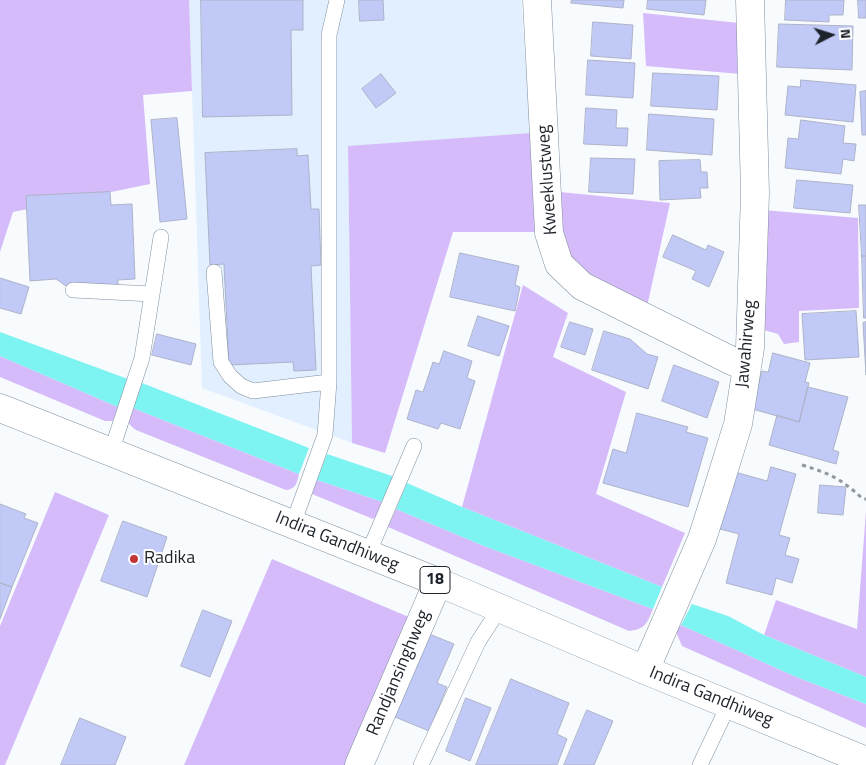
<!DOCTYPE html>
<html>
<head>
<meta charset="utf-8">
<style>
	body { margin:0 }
	#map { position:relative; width:866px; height:765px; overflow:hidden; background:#f7fbfe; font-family:"Titillium Web",sans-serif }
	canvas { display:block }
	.north { position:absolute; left:806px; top:10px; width:50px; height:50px; -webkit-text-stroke:4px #fff; paint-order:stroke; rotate:85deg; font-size:14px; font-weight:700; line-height:20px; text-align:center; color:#1d232a }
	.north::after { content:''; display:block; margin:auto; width:18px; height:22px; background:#1d232a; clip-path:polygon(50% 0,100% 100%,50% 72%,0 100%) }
</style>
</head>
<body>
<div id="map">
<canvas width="866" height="765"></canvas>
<div class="north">N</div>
</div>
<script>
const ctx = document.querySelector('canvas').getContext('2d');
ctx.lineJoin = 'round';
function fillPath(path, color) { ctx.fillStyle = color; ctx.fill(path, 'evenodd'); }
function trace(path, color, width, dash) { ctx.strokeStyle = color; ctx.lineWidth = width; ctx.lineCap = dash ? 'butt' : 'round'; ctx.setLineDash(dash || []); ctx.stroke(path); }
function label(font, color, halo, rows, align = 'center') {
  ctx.font = font + ' "Titillium Web",sans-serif'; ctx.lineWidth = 4; ctx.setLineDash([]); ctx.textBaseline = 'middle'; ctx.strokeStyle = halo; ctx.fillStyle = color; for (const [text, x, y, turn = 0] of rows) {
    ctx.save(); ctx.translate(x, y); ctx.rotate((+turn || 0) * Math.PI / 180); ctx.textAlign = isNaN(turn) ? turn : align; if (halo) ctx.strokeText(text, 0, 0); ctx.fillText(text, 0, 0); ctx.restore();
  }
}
fillPath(new Path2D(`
	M 189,0 L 521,0 L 531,133 L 348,147 L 352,443 L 202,388 Z`), '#e1effe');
fillPath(new Path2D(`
	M 0,0 L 189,0 L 192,91 L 143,95 L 150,184 L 13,212 L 0,252 Z
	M 643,13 L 739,23 L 741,74 L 646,66 Z
	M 531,133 L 536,232 L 453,232 L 385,453 L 352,443 L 348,146 Z
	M 560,192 L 670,203 L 644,320 L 591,296 L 562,244 Z
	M 763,210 L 858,218 L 859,308 L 799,311 L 799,342 L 784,344 L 778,334 L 760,329 Z
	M 523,285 L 568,313 L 553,357 L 626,392 L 596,494 L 685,533 L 662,587 L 462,507 Z
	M 0,356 L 118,407 L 113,421 L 105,421 L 0,377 Z
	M 133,408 L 299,474 C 297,483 296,489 286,490 L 136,430 C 125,422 128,419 133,408 Z
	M 317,480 L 383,502 L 378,514 L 373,519 L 312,494 Z
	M 55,492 L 109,515 L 5,765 L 0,765 L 0,626 Z
	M 396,509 L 484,546 L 653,609 C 647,623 646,629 629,631 L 388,527 Z
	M 866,511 L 866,677 L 764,635 L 776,600 L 857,629 Z
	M 272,559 L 411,618 L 351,765 L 184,765 Z
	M 681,625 L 794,676 L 866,704 L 866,728 L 682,646 L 676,632 Z`), '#d5bbf9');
fillPath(new Path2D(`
	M 0,332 L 128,379 L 118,407 L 0,356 Z
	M 142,383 L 309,448 L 299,474 L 133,408 Z
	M 327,454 L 395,477 L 383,502 L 317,480 Z
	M 407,483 L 462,507 L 662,587 L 653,609 L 484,546 L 396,509 Z
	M 692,604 L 728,616 L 764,635 L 866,677 L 866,704 L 794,676 L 681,625 Z`), '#7df3f2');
const building = new Path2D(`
	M 201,0 L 303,0 L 303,30 L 291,30 L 292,115 L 203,117 Z
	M 359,0 L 383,0 L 384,20 L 360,21 Z
	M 572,0 L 624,0 L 623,8 L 571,3 Z
	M 648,0 L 706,0 L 704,15 L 647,9 Z
	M 786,0 L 844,0 L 843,15 L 829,15 L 829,22 L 785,20 Z
	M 858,0 L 866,0 L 866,18 L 859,18 Z
	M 593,22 L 633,25 L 631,59 L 591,56 Z
	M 779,24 L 853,26 L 852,70 L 777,67 Z
	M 588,60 L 635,63 L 633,98 L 586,95 Z
	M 653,73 L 719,76 L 717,110 L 651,106 Z
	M 381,74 L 396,93 L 376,108 L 362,89 Z
	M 801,80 L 856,85 L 853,122 L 785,115 L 788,86 L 800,87 Z
	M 866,91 L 866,135 L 862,135 L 860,92 Z
	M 586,108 L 617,110 L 616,128 L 628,128 L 627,146 L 584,144 Z
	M 649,114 L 714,119 L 712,155 L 647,150 Z
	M 177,118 L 187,219 L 160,222 L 151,120 Z
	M 801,120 L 845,126 L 843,143 L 856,144 L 854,161 L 843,159 L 841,174 L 785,168 L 788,138 L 798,139 Z
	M 297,149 L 297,156 L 308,155 L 311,209 L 319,209 L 321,265 L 311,266 L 316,370 L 294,371 L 293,362 L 229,365 L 224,264 L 210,265 L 205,153 Z
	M 591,158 L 635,159 L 633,194 L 589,192 Z
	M 700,160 L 701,172 L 707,172 L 708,188 L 700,188 L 701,198 L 660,200 L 659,161 Z
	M 797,180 L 853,185 L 850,213 L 794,208 Z
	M 110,192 L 111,205 L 132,204 L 135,279 L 118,280 L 118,286 L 69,288 L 56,279 L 30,281 L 26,196 Z
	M 859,205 L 866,205 L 866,256 L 862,256 Z
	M 673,235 L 706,250 L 708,245 L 724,252 L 709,287 L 692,279 L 696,271 L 663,257 Z
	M 460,253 L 519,266 L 515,285 L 520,287 L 515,311 L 450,297 Z
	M 862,256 L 866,256 L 866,318 L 864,318 Z
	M 0,278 L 29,287 L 21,314 L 0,308 Z
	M 856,311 L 859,357 L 805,360 L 802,314 Z
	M 478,316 L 509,326 L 499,356 L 468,346 Z
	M 570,322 L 593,329 L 585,355 L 561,347 Z
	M 866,322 L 866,375 L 863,323 Z
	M 604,331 L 630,339 L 647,354 L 658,357 L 648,389 L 592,370 Z
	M 157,334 L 196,344 L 191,365 L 152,355 Z
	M 444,351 L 472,361 L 467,378 L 475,381 L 460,429 L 441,423 L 438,429 L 407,419 L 416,390 L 423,392 L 433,362 L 439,364 Z
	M 773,353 L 810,363 L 805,382 L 809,383 L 799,422 L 752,409 L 762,371 L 768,372 Z
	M 674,365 L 719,382 L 707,418 L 662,401 Z
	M 808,387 L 848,397 L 833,450 L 839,452 L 836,464 L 769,445 L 777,415 L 799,422 Z
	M 637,413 L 688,427 L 686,432 L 708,438 L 688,507 L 603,483 L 613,449 L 626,453 Z
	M 771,467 L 796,474 L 779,535 L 790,538 L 785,555 L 799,559 L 792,583 L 776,578 L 772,595 L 726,583 L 739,534 L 720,529 L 735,472 L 767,481 Z
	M 820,485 L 846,487 L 843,515 L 818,513 Z
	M 0,504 L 26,514 L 24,518 L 38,523 L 12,587 L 0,583 Z
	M 123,521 L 167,537 L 147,597 L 101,581 Z
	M 0,583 L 12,587 L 0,619 Z
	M 203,610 L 232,621 L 210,677 L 181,666 Z
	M 429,634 L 454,644 L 437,683 L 447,687 L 429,731 L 395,717 Z
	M 511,679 L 569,703 L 557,734 L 567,739 L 557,765 L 476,765 Z
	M 466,698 L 491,708 L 470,761 L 446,751 Z
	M 587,710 L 613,721 L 594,765 L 564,765 Z
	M 80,718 L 126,737 L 115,765 L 61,765 Z`);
fillPath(building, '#c1c9f7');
trace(building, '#aeb3c9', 1);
const service = new Path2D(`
	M 214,272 L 221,362 L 230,376 L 241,386 L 253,391 L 329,382
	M 73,290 L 152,294
	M 111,452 L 142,358 L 161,237
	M 293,524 L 325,435 L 329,382 L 329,35 L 337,0
	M 368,554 L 414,446
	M 421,765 L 478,642 L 500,608
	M 700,765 L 729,704`);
const minor = new Path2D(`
	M 537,0 L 549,233 L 559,264 L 582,286 L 732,361 L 747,367
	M 645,670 L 702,539 L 717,492 L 738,424 L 750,348 L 755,193 L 750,0
	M 359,765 L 438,582`);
const primary = new Path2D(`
	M 0,408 L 438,582 L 645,670 L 866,761`);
trace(service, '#7f8fa0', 16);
trace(minor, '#7f8fa0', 29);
trace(primary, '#7f8fa0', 29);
trace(new Path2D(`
	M 802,465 C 831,474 840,478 863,499 L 866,499`), '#93989c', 3, [4, 4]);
trace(service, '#fff', 15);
trace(minor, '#fff', 28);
trace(primary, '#fff', 28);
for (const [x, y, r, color] of [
	[134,559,5,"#c43537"]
]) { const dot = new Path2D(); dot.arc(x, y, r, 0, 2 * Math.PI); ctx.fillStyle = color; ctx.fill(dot); trace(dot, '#fff', 2); }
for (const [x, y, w] of [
	[435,580,30]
]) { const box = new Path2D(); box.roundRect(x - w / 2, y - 13.5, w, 27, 4); ctx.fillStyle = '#fff'; ctx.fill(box); trace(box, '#1d232a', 1); }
label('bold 16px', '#1d232a', null, [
	["18",435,580]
]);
label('18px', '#1d232a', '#fff', [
	["Kweeklustweg",548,180,-94],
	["Jawahirweg",747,344,-85],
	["Indira Gandhiweg",337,542,22],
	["Randjansinghweg",399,673,-67],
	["Indira Gandhiweg",711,697,22]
]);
label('18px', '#1d232a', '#fff', [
	["Radika",144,559]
], 'left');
</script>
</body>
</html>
